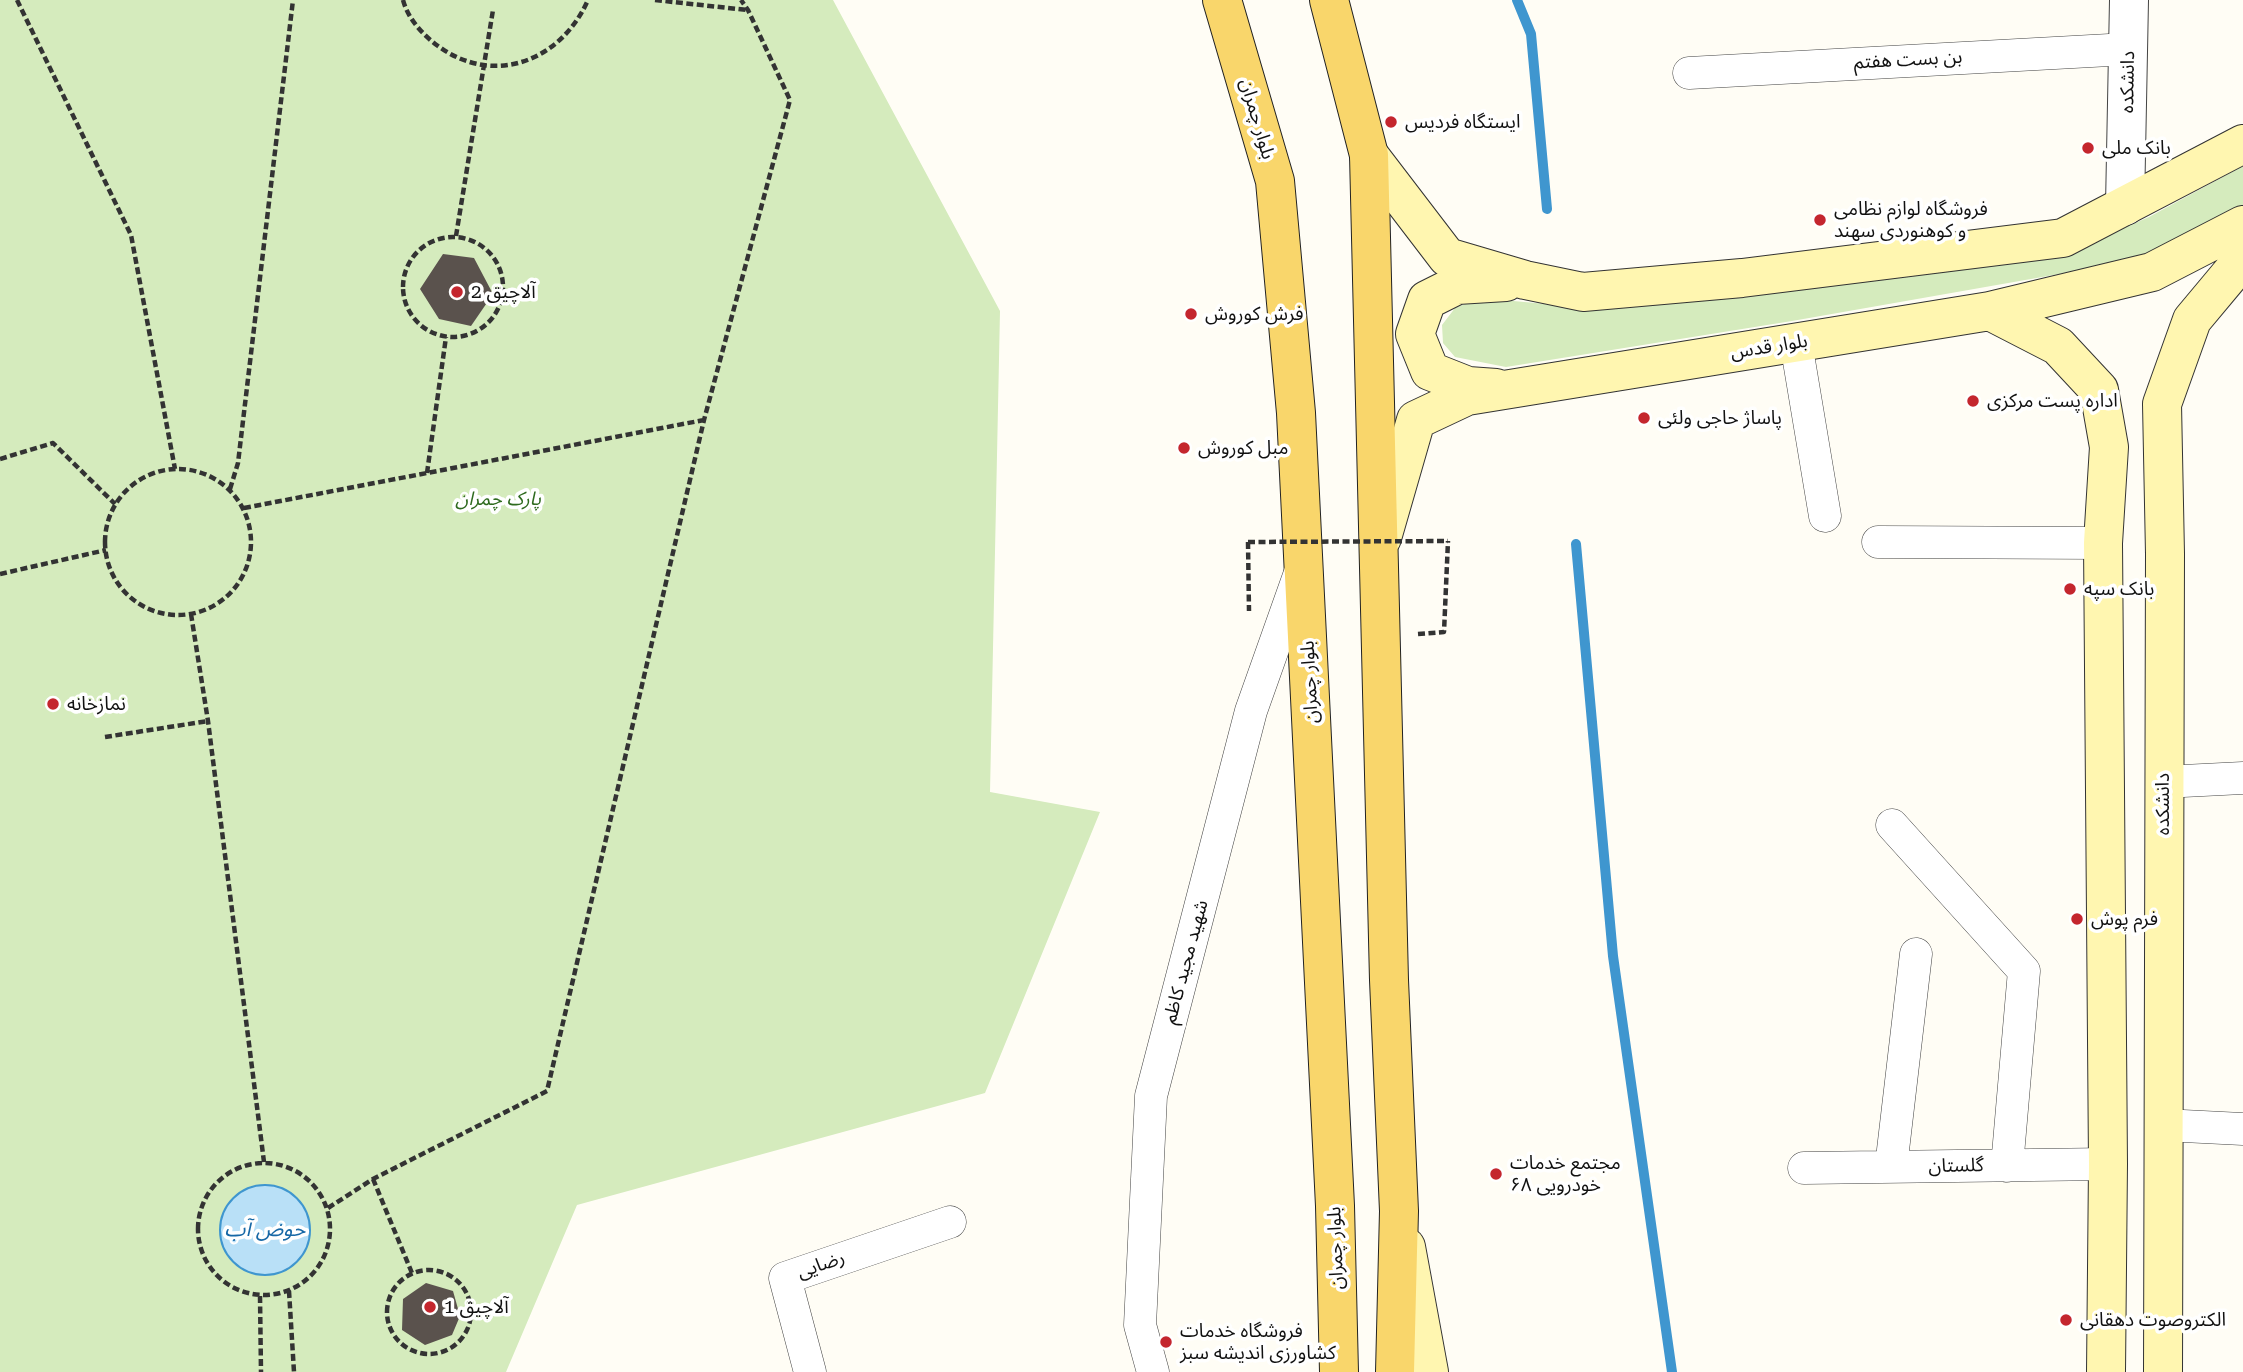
<!DOCTYPE html>
<html>
<head>
<meta charset="utf-8">
<style>
	body { margin:0 }
	canvas { display:block; background:#fffdf5 }
</style>
</head>
<body>
<canvas width="2243" height="1372"></canvas>
<script>
const ctx = document.querySelector('canvas').getContext('2d');
ctx.lineJoin = 'round';
function fillPath(path, color) { ctx.fillStyle = color; ctx.fill(path, 'evenodd'); }
function trace(path, color, width, dash) { ctx.strokeStyle = color; ctx.lineWidth = width; ctx.lineCap = dash ? 'butt' : 'round'; ctx.setLineDash(dash || []); ctx.stroke(path); }
function label(font, color, halo, rows, align = 'center') {
  ctx.font = font + ' "Roboto Serif","Noto Sans Arabic",serif'; ctx.lineWidth = 7; ctx.setLineDash([]); ctx.textBaseline = 'middle'; ctx.strokeStyle = halo; ctx.fillStyle = color; for (const [text, x, y, turn = 0] of rows) {
    ctx.save(); ctx.translate(x, y); ctx.rotate((+turn || 0) * Math.PI / 180); ctx.textAlign = isNaN(turn) ? turn : align; if (halo) ctx.strokeText(text, 0, 0); ctx.fillText(text, 0, 0); ctx.restore();
  }
}
fillPath(new Path2D(`
	M 0,0 L 833,0 L 1000,311 L 990,792 L 1100,812 L 985,1093 L 577,1205 L 506,1372 L 0,1372 Z
	M 2243,166 L 2243,206 L 2139,260 L 1792,321 L 1506,367 L 1455,357 L 1443,343 L 1442,325 L 1455,308 L 1480,298 L 1591,308 L 2066,253 L 2149,217 Z`), '#d5ebbd');
const water = new Path2D(`
	M220 1230a45 45 0 1 1 90 0a45 45 0 1 1-90 0Z`);
fillPath(water, '#b9e0f7');
trace(water, '#3f96cf', 2);
trace(new Path2D(`
	M 1517,0 L 1531,34 L 1547,209
	M 1576,544 L 1613,956 L 1672,1372`), '#3f96cf', 10);
fillPath(new Path2D(`
	M 443,254 L 474,258 L 493,294 L 471,326 L 439,319 L 420,289 Z
	M 426,1283 L 453,1291 L 460,1316 L 452,1335 L 425,1345 L 402,1330 L 403,1299 Z`), '#5a524d');
const minor = new Path2D(`
	M 1689,73 L 2128,49
	M 1796,343 L 1825,516
	M 1878,542 L 2103,543
	M 2163,782 L 2243,778
	M 1892,825 L 2024,971 L 2007,1166
	M 2163,1125 L 2243,1129
	M 1891,1167 L 1916,954
	M 1804,1168 L 2108,1164
	M 810,1372 L 785,1278 L 950,1222
	M 1153,1372 L 1140,1325 L 1151,1096 L 1251,711 L 1301,570`);
const tertiary = new Path2D(`
	M 2125,206 L 2129,0`);
const secondary = new Path2D(`
	M 1369,155 L 1447,257 L 1525,280 L 1583,292 L 1742,278 L 2063,238 L 2243,144
	M 1990,311 L 2058,346 L 2099,390 L 2109,447 L 2103,543 L 2108,1164 L 2106,1372
	M 1496,388 L 1468,386 L 1430,371 L 1415,334 L 1427,300 L 1457,285 L 1506,282
	M 1382,538 L 1416,420 L 1467,396 L 1990,311 L 2152,272 L 2243,225
	M 1406,1247 L 1429,1372
	M 2163,1372 L 2165,554 L 2162,404 L 2192,320 L 2243,259`);
const primary = new Path2D(`
	M 1222,0 L 1275,181 L 1296,413 L 1335,1206 L 1339,1372
	M 1329,0 L 1369,155 L 1389,980 L 1399,1211 L 1395,1372`);
trace(minor, '#444', 33);
trace(tertiary, '#444', 40);
trace(secondary, '#333', 40);
trace(primary, '#222', 40);
trace(new Path2D(`
	M 17,0 L 131,235 L 175,469
	M 403,0 C 408,19 423,35 438,46 C 494,87 561,61 588,0
	M 655,0 L 747,10
	M 456,236 L 493,10
	M403 287a50 50 0 1 1 100 0a50 50 0 1 1-100 0Z
	M 0,459 L 53,443 L 115,504
	M105 542a73 73 0 1 1 146 0a73 73 0 1 1-146 0Z
	M 427,473 L 446,337
	M 230,489 L 238,463 L 293,0
	M 244,508 L 704,420
	M 1248,542 L 1249,611
	M 0,574 L 106,550
	M 191,614 L 208,721 L 264,1162
	M 1418,634 L 1444,632 L 1448,541
	M 105,737 L 208,721
	M198 1229a66 66 0 1 1 132 0a66 66 0 1 1-132 0Z
	M 373,1179 L 412,1273
	M 328,1208 L 373,1179 L 547,1091 L 704,420 L 790,100 L 748,10 L 741,0
	M387 1312a42 42 0 1 1 84 0a42 42 0 1 1-84 0Z
	M 289,1291 L 294,1372
	M 260,1296 L 261,1372`), '#333', 4.5, [7, 3.5]);
trace(minor, '#fff', 32);
trace(tertiary, '#fff', 38);
trace(secondary, '#fff6b0', 38);
trace(primary, '#f9d66b', 38);
trace(new Path2D(`
	M 1248,542 L 1448,541`), '#333', 4.5, [7, 3.5]);
for (const [x, y, r, color] of [
	[1391,122,7,"#c4262e"],
	[2088,148,7,"#c4262e"],
	[1820,220,7,"#c4262e"],
	[457,292,7,"#c4262e"],
	[1191,314,7,"#c4262e"],
	[1973,401,7,"#c4262e"],
	[1644,418,7,"#c4262e"],
	[1184,448,7,"#c4262e"],
	[2070,589,7,"#c4262e"],
	[53,704,7,"#c4262e"],
	[2077,919,7,"#c4262e"],
	[1496,1174,7,"#c4262e"],
	[430,1307,7,"#c4262e"],
	[2066,1320,7,"#c4262e"],
	[1166,1342,7,"#c4262e"]
]) { const dot = new Path2D(); dot.arc(x, y, r, 0, 2 * Math.PI); ctx.fillStyle = color; ctx.fill(dot); trace(dot, '#fff', 2.5); }
label('19px', '#111', '#fff', [
	["بن بست هفتم",1908,60,-3],
	["دانشکده",2128,82,-89],
	["بلوار چمران",1257,119,74],
	["بلوار قدس",1769,347,-9],
	["بلوار چمران",1310,682,-93],
	["دانشکده",2163,804,-90],
	["شهید مجید کاظم",1186,962,-75],
	["گلستان",1956,1166,-1],
	["بلوار چمران",1336,1248,-92],
	["رضایی",821,1265,-19]
]);
label('19px', '#111', '#fff', [
	["ایستگاه فردیس",1405,122],
	["بانک ملی",2102,148],
	["فروشگاه لوازم نظامی",1834,209],
	["و کوهنوردی سهند",1834,231],
	["آلاچیق 2",471,292],
	["فرش کوروش",1205,314],
	["اداره پست مرکزی",1987,401],
	["پاساژ حاجی ولئی",1658,418],
	["مبل کوروش",1198,448],
	["بانک سپه",2084,589],
	["نمازخانه",67,704],
	["فرم پوش",2091,919],
	["مجتمع خدمات",1510,1163],
	["خودرویی ۶۸",1510,1185],
	["آلاچیق 1",444,1307],
	["الکتروصوت دهقانی",2080,1320],
	["فروشگاه خدمات",1180,1331],
	["کشاورزی اندیشه سبز",1180,1353]
], 'left');
label('italic 19px', '#2f6b1f', '#fff', [
	["پارک چمران",498,499]
]);
label('italic 21px', '#1768a6', '#fff', [
	["حوض آب",265,1230]
]);
</script>
</body>
</html>
